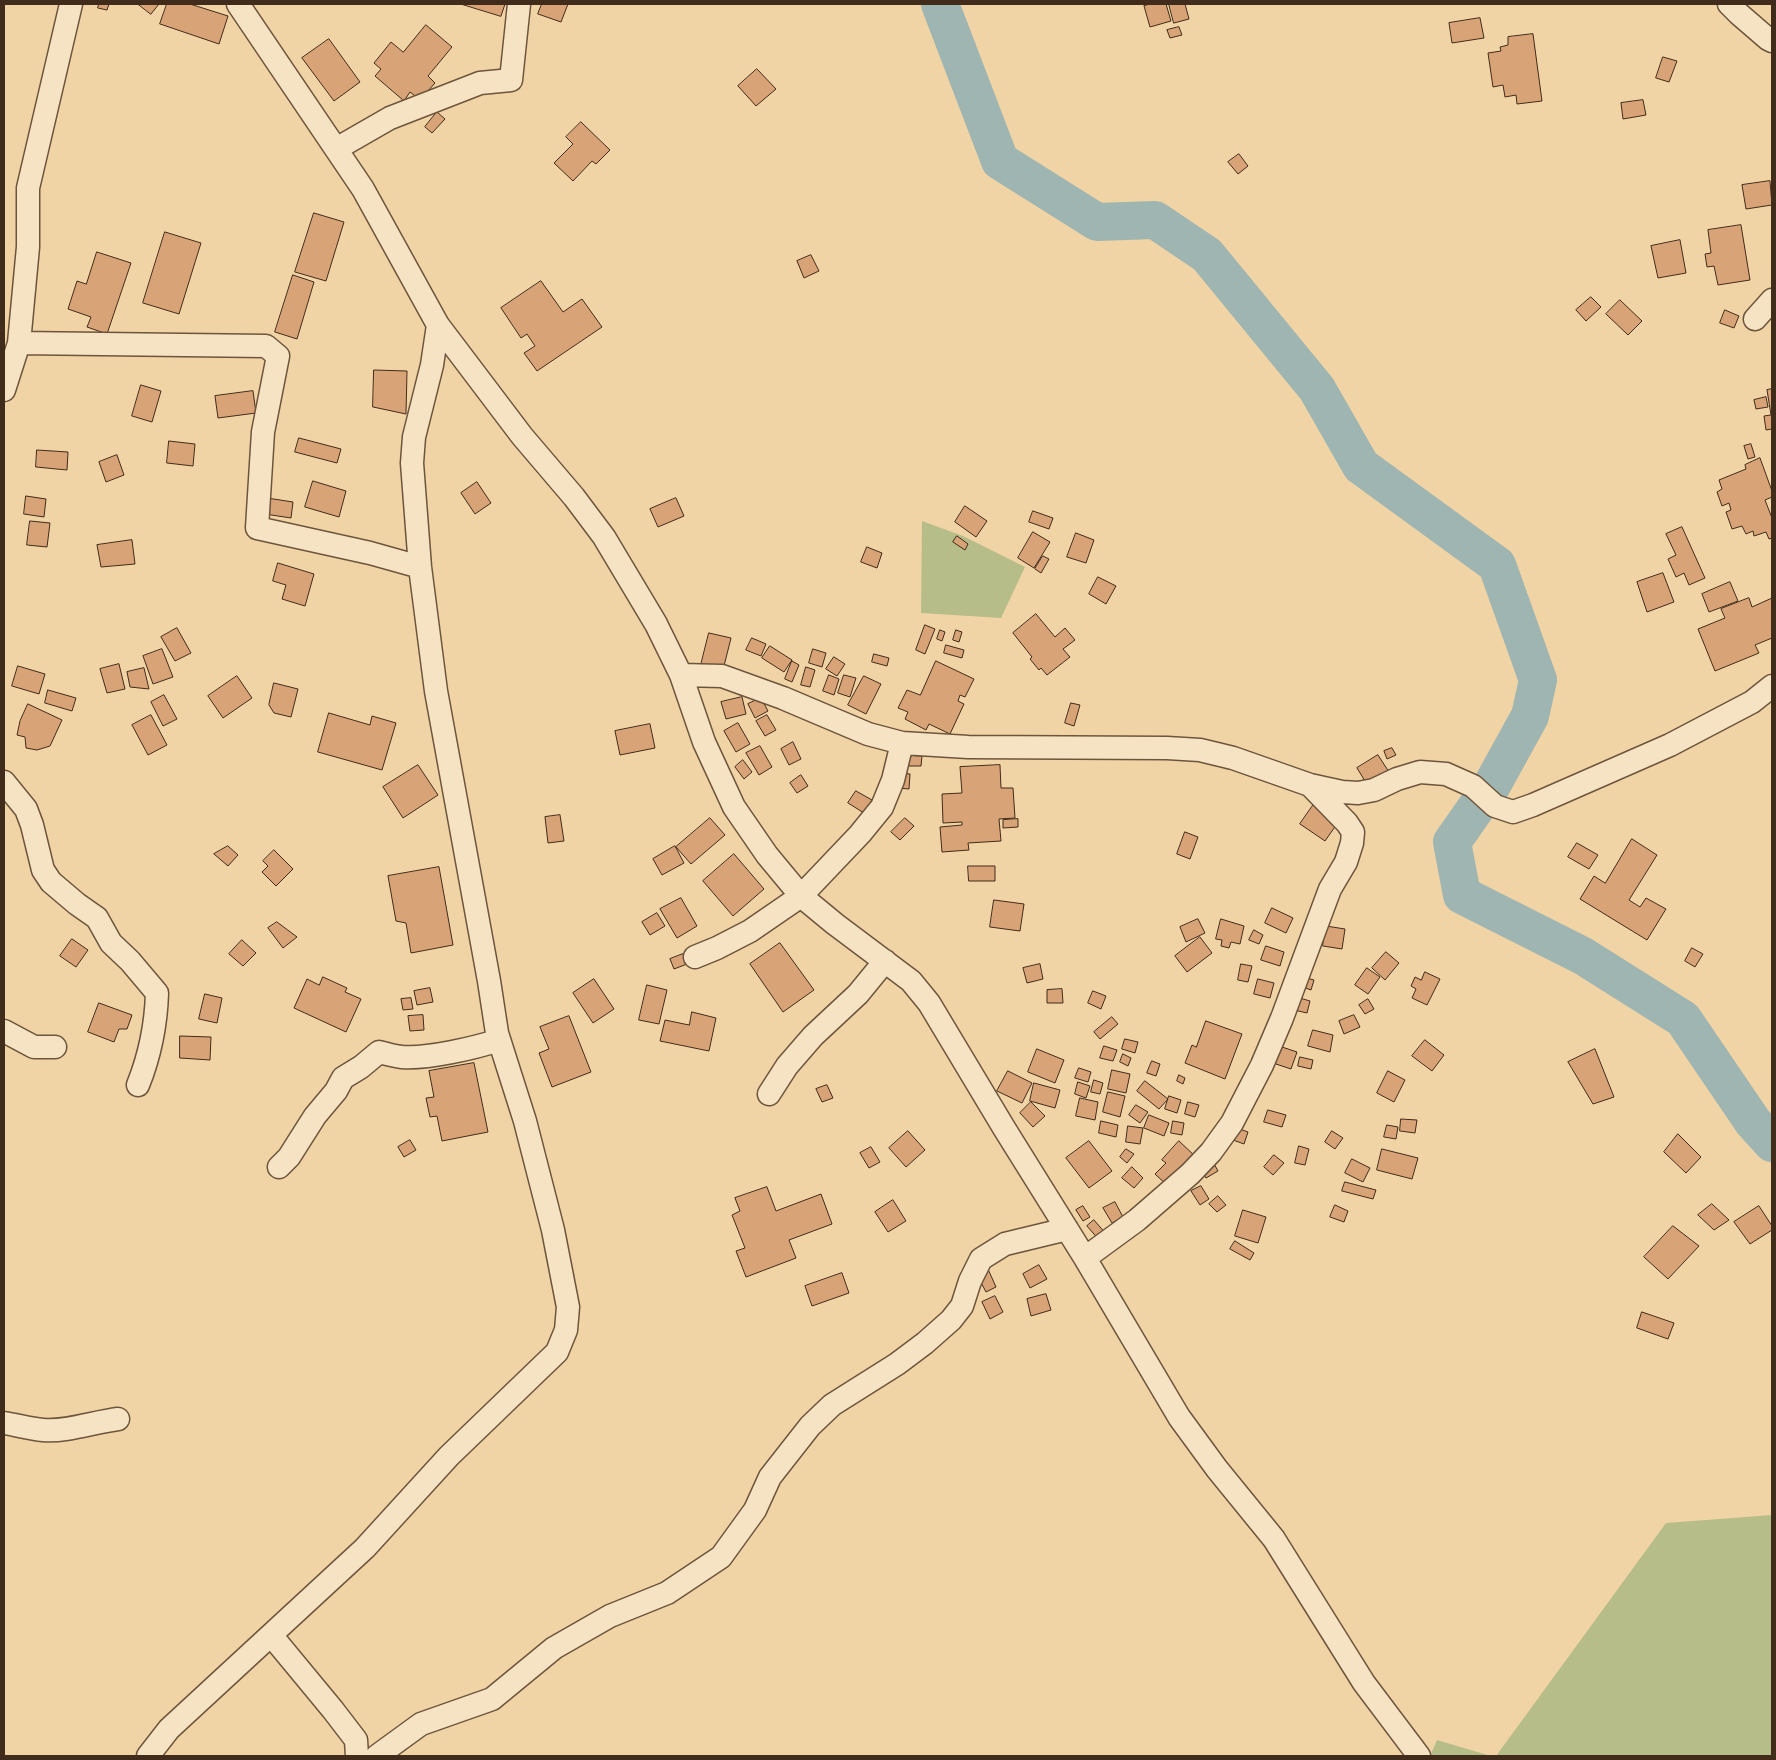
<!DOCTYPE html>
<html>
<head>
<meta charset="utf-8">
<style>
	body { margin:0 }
	#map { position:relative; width:1776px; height:1760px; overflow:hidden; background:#f1d4a5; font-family:"IM FELL Great Primer",serif }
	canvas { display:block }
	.frame { position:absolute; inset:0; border:5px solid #412b1a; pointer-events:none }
</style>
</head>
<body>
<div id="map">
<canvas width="1776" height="1760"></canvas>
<div class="frame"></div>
</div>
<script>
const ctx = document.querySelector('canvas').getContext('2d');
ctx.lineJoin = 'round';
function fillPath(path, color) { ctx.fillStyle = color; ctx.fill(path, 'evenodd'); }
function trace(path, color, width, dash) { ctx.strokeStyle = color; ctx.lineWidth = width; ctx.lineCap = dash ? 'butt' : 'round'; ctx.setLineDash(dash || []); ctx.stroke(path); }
fillPath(new Path2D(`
	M 922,521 L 963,536 L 1025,567 L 1001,618 L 921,613 Z
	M 1772,1515 L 1772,1756 L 1496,1756 L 1666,1523 Z
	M 1437,1740 L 1491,1756 L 1430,1756 Z`), '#b7bd89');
trace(new Path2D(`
	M 940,4 L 1000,161 L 1097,222 L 1155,220 L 1207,255 L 1317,389 L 1361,466 L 1497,565 L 1538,680 L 1530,716 L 1492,785 L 1452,842 L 1462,895 L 1583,956 L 1683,1019 L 1753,1122 L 1772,1143`), '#9fb5b2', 38);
const building = new Path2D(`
	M 99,4 L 109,4 L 107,10 L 98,8 Z
	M 138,4 L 159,4 L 151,14 Z
	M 167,4 L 190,4 L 228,16 L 219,44 L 160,24 Z
	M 461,4 L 505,4 L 501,16 Z
	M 542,4 L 568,4 L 561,22 L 538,14 Z
	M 1151,4 L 1166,4 L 1171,21 L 1150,27 L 1144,6 Z
	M 1169,4 L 1185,4 L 1189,19 L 1174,23 Z
	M 1480,18 L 1484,38 L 1452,43 L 1449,23 Z
	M 426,25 L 452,47 L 428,76 L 435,83 L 420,100 L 410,92 L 404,101 L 375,76 L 381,69 L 374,63 L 391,42 L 403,52 Z
	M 1179,27 L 1182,35 L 1170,38 L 1167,30 Z
	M 1533,34 L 1542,101 L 1517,104 L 1516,95 L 1505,97 L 1503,85 L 1493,87 L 1488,53 L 1501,51 L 1500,47 L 1508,45 L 1508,37 Z
	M 329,39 L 360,82 L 334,101 L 302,58 Z
	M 1663,57 L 1677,61 L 1669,82 L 1656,78 Z
	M 757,69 L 776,89 L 756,106 L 738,86 Z
	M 1643,100 L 1646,115 L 1623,119 L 1621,103 Z
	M 437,112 L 445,119 L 432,133 L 425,127 Z
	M 581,122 L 610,150 L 596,164 L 592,161 L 573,181 L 554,163 L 573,144 L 566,137 Z
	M 1239,154 L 1248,166 L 1238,174 L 1228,162 Z
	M 1770,181 L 1772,205 L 1746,209 L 1742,185 Z
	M 314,213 L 344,222 L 326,281 L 295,272 Z
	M 1741,225 L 1750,280 L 1718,285 L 1714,266 L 1707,267 L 1705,254 L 1711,253 L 1708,230 Z
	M 165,232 L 201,243 L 179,314 L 143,303 Z
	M 1680,240 L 1686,273 L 1658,278 L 1651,246 Z
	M 97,252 L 131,263 L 107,334 L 87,327 L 91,317 L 68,309 L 77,281 L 86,284 Z
	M 811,255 L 819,271 L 804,278 L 797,261 Z
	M 293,275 L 314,282 L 297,339 L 275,332 Z
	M 541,281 L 563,312 L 582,299 L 602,327 L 537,371 L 524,353 L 535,346 L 527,334 L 521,338 L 501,308 Z
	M 1591,297 L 1601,307 L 1586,321 L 1576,310 Z
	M 1620,300 L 1642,321 L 1628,335 L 1606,314 Z
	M 1725,310 L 1739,316 L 1734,328 L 1720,323 Z
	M 374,370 L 407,371 L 406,414 L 373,407 Z
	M 141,385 L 161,391 L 152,422 L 132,416 Z
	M 1772,389 L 1772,429 L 1766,430 L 1764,416 L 1771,415 L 1767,390 Z
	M 253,391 L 256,413 L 218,418 L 215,396 Z
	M 1766,397 L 1768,407 L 1756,409 L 1754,400 Z
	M 299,438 L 341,449 L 337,463 L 295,452 Z
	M 169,441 L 195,444 L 193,466 L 167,463 Z
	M 1751,444 L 1755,457 L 1748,459 L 1744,446 Z
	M 37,450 L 68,452 L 67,470 L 36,467 Z
	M 117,455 L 124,475 L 106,482 L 99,462 Z
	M 1760,458 L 1772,491 L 1772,497 L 1765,500 L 1772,518 L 1772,538 L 1769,539 L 1766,532 L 1754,536 L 1753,531 L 1746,534 L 1742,526 L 1732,529 L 1726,512 L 1731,510 L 1729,503 L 1722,506 L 1717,492 L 1722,489 L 1719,480 L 1746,469 L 1745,465 Z
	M 313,481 L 346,491 L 339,517 L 305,507 Z
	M 477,482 L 491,503 L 475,514 L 461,493 Z
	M 26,496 L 46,499 L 44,517 L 24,514 Z
	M 267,498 L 293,502 L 291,518 L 265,514 Z
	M 676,498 L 684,516 L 658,527 L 650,509 Z
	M 965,506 L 987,521 L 976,537 L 955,522 Z
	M 1033,511 L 1053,518 L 1049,529 L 1029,522 Z
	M 30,521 L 50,523 L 47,547 L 27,545 Z
	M 1682,527 L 1705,578 L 1689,585 L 1684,573 L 1676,577 L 1668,559 L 1676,555 L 1666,534 Z
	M 1033,532 L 1050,542 L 1034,568 L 1018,558 Z
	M 1076,533 L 1094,540 L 1086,563 L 1067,557 Z
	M 957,536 L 968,544 L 965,550 L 953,542 Z
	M 132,540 L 135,564 L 101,567 L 97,545 Z
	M 867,547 L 882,553 L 877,568 L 861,562 Z
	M 1043,556 L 1049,559 L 1041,573 L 1035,569 Z
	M 278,563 L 314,574 L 305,606 L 282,599 L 286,585 L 273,581 Z
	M 1663,573 L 1674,602 L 1647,612 L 1637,582 Z
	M 1098,577 L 1116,586 L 1106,604 L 1089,594 Z
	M 1730,582 L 1738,601 L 1709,612 L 1702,594 Z
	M 1749,598 L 1752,607 L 1772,598 L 1772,638 L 1755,645 L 1759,653 L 1715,671 L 1698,629 L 1725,618 L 1721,609 Z
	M 1036,614 L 1055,637 L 1065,628 L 1075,640 L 1063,649 L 1070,657 L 1047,675 L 1041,668 L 1039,670 L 1030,659 L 1032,657 L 1013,633 Z
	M 925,625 L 935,629 L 925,654 L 916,650 Z
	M 177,628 L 191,653 L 175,661 L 161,637 Z
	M 940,630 L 945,632 L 942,641 L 937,639 Z
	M 956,630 L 962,632 L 959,642 L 953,640 Z
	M 709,633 L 731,638 L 723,670 L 701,665 Z
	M 752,638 L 766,644 L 761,656 L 746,650 Z
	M 946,645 L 964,650 L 962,658 L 944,653 Z
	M 770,646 L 792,660 L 784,672 L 762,658 Z
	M 162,649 L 173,677 L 153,684 L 143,656 Z
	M 813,649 L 826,653 L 822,667 L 809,663 Z
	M 874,654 L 889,658 L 887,666 L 872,662 Z
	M 834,657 L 845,664 L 837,676 L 826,669 Z
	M 792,661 L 799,665 L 792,682 L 785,679 Z
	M 936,661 L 974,679 L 965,697 L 960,695 L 958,701 L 964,704 L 950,734 L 929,724 L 926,730 L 905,719 L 908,712 L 898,708 L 907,690 L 920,695 Z
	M 119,664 L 125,689 L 107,693 L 100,669 Z
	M 18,666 L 45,674 L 39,694 L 12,686 Z
	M 806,667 L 815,670 L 810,687 L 801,685 Z
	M 144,668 L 149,689 L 130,687 L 127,672 Z
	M 829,675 L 839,679 L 834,695 L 823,691 Z
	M 844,675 L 856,678 L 850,697 L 838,693 Z
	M 237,676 L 252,698 L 223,718 L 208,696 Z
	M 864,676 L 881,684 L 866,714 L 848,705 Z
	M 274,683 L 298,689 L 291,717 L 274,713 L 269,705 Z
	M 48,690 L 76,698 L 72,711 L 45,703 Z
	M 164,695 L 177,719 L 163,726 L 151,702 Z
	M 742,697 L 746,714 L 726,719 L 721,702 Z
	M 761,698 L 768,711 L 755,718 L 748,704 Z
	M 1071,703 L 1080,705 L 1074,726 L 1065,723 Z
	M 28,704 L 62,720 L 50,746 L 37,750 L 26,748 L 25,737 L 17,735 L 20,721 Z
	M 329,713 L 370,725 L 372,716 L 396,723 L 382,770 L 318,752 Z
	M 151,715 L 167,745 L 148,755 L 132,725 Z
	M 767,715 L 776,730 L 765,736 L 756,721 Z
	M 738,723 L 750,744 L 736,752 L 724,731 Z
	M 650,724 L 655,748 L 620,755 L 615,731 Z
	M 793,742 L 801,759 L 789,765 L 781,749 Z
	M 760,746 L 772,767 L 759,775 L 746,753 Z
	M 1392,748 L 1396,755 L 1387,759 L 1384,751 Z
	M 902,755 L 922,756 L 921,766 L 902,766 Z
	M 1378,755 L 1389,772 L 1368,786 L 1357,768 Z
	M 743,760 L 752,772 L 744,779 L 735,767 Z
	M 418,765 L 438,795 L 403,818 L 383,787 Z
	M 1000,765 L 1001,788 L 1013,788 L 1015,818 L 999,819 L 1001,841 L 968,843 L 969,850 L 942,852 L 940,827 L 962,825 L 962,822 L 943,823 L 942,794 L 962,793 L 960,767 Z
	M 899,773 L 910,774 L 909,789 L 898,788 Z
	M 801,775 L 808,786 L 797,793 L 790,783 Z
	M 856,791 L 872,800 L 864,813 L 848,803 Z
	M 1314,804 L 1339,821 L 1325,841 L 1300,824 Z
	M 560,815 L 564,841 L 548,843 L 545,817 Z
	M 710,818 L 725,835 L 691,864 L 676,847 Z
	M 905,818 L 914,826 L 900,840 L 891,832 Z
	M 1018,819 L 1018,827 L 1003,828 L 1003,820 Z
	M 1185,832 L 1198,837 L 1190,859 L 1177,854 Z
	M 1632,839 L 1657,855 L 1629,900 L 1640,907 L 1646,898 L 1666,909 L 1647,940 L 1580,899 L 1594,876 L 1605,883 Z
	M 1577,843 L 1598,855 L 1589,869 L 1568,857 Z
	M 228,846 L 238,855 L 228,866 L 214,854 Z
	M 675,846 L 684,863 L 662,875 L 653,859 Z
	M 274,850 L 293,869 L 276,886 L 262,872 L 268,866 L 263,861 Z
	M 734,854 L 764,889 L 733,916 L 703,881 Z
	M 968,866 L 995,866 L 995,881 L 969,881 Z
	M 439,867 L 453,945 L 411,953 L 406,923 L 396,921 L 388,876 Z
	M 681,898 L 697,926 L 677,938 L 660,909 Z
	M 994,900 L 1024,904 L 1020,931 L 990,927 Z
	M 1272,908 L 1293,918 L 1286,933 L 1265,923 Z
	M 657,913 L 665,926 L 650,935 L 642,922 Z
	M 1198,919 L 1205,933 L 1186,942 L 1180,927 Z
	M 1221,919 L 1244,926 L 1240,944 L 1231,942 L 1229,948 L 1221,946 L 1222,940 L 1216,939 Z
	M 277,922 L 297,937 L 283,948 L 268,928 Z
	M 1326,926 L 1345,929 L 1342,949 L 1323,946 Z
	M 1254,930 L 1263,935 L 1259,944 L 1249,940 Z
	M 1200,937 L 1212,953 L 1187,972 L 1175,956 Z
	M 72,939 L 88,950 L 76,967 L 60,956 Z
	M 242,940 L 256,953 L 243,966 L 229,954 Z
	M 780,943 L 814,990 L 783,1012 L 750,964 Z
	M 1266,946 L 1284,952 L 1280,966 L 1261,960 Z
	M 1692,948 L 1703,954 L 1695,967 L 1685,961 Z
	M 1386,952 L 1399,963 L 1385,980 L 1372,968 Z
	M 683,954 L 687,964 L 674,969 L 670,959 Z
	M 1040,964 L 1043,979 L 1027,983 L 1023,968 Z
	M 1241,964 L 1252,966 L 1248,982 L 1238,980 Z
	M 1367,968 L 1380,977 L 1368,994 L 1355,985 Z
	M 1425,972 L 1440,979 L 1427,1005 L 1412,998 L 1416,989 L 1411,986 L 1415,977 L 1421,980 Z
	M 323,977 L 347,988 L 345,992 L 361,999 L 346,1032 L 294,1008 L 307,979 L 319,985 Z
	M 1303,977 L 1314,980 L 1311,990 L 1300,986 Z
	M 594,979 L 614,1009 L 593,1023 L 573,993 Z
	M 1258,979 L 1274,983 L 1270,998 L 1254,994 Z
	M 647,985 L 667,990 L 659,1024 L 639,1020 Z
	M 430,988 L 433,1002 L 417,1005 L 414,991 Z
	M 1062,989 L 1063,1003 L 1047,1003 L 1047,990 Z
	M 1093,991 L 1106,996 L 1101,1009 L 1088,1003 Z
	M 205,994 L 222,998 L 217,1023 L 199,1019 Z
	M 1293,996 L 1310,1001 L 1307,1013 L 1290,1009 Z
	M 411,998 L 413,1009 L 403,1010 L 401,999 Z
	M 1368,999 L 1374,1009 L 1365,1014 L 1359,1005 Z
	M 99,1003 L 132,1015 L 127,1029 L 119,1029 L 114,1042 L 88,1032 Z
	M 692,1012 L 716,1018 L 709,1051 L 660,1041 L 665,1020 L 689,1025 Z
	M 423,1015 L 424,1030 L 410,1031 L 408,1016 Z
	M 1354,1015 L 1360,1027 L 1344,1034 L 1339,1021 Z
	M 569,1016 L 591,1072 L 552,1087 L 539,1053 L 549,1049 L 540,1027 Z
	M 1112,1017 L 1118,1024 L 1100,1039 L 1094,1032 Z
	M 1206,1021 L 1242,1034 L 1225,1079 L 1185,1063 L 1192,1045 L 1196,1047 Z
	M 1313,1030 L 1333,1035 L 1330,1052 L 1308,1046 Z
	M 180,1036 L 211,1037 L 210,1060 L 180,1058 Z
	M 1125,1039 L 1138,1042 L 1135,1053 L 1122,1049 Z
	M 1425,1040 L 1444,1055 L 1432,1071 L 1412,1056 Z
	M 1276,1045 L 1297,1052 L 1291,1069 L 1270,1062 Z
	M 1104,1046 L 1117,1050 L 1113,1061 L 1100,1058 Z
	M 1037,1049 L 1064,1060 L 1055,1083 L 1028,1072 Z
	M 1595,1049 L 1614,1097 L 1593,1104 L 1568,1062 Z
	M 1123,1054 L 1131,1058 L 1128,1066 L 1120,1062 Z
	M 1300,1057 L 1313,1060 L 1311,1069 L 1298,1066 Z
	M 1152,1061 L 1160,1064 L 1156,1076 L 1147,1073 Z
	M 474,1063 L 488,1132 L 442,1141 L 437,1116 L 430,1117 L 426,1098 L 434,1097 L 429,1071 Z
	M 1079,1068 L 1091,1072 L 1088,1082 L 1075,1078 Z
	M 1112,1070 L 1130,1074 L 1126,1093 L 1108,1089 Z
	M 1008,1071 L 1032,1083 L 1022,1103 L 997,1091 Z
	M 1388,1071 L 1405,1080 L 1394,1102 L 1377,1093 Z
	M 1179,1075 L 1185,1078 L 1183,1084 L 1177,1081 Z
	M 1094,1080 L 1103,1083 L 1100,1094 L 1091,1092 Z
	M 1145,1081 L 1168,1099 L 1159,1109 L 1137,1091 Z
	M 1078,1082 L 1090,1086 L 1086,1098 L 1075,1094 Z
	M 1034,1083 L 1060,1090 L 1055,1108 L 1030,1101 Z
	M 827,1085 L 833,1098 L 822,1102 L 816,1089 Z
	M 1108,1092 L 1125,1096 L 1120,1117 L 1103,1112 Z
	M 1169,1096 L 1181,1100 L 1177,1113 L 1165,1109 Z
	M 1080,1098 L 1098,1102 L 1095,1120 L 1076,1116 Z
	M 1031,1102 L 1045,1116 L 1033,1127 L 1020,1113 Z
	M 1188,1102 L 1199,1105 L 1195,1117 L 1185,1114 Z
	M 1136,1105 L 1148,1112 L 1140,1123 L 1129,1115 Z
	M 1268,1110 L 1286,1115 L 1282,1127 L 1264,1122 Z
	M 1149,1115 L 1169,1123 L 1164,1136 L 1144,1128 Z
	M 1401,1119 L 1417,1120 L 1415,1133 L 1400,1131 Z
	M 1101,1121 L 1118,1125 L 1116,1137 L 1099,1133 Z
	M 1173,1121 L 1184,1123 L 1182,1135 L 1171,1133 Z
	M 1387,1125 L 1398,1127 L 1396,1139 L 1384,1137 Z
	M 1128,1126 L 1143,1128 L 1140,1144 L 1126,1142 Z
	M 1237,1128 L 1248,1132 L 1244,1144 L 1233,1140 Z
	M 908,1131 L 925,1150 L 906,1167 L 889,1148 Z
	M 1332,1131 L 1343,1138 L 1335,1149 L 1325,1142 Z
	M 1678,1134 L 1701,1157 L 1686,1173 L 1664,1152 Z
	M 410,1140 L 416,1150 L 404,1157 L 398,1147 Z
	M 1089,1141 L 1112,1171 L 1089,1188 L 1066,1158 Z
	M 1179,1141 L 1196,1157 L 1168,1186 L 1155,1174 L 1166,1163 L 1162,1160 Z
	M 1299,1146 L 1309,1149 L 1305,1165 L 1295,1163 Z
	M 871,1147 L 880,1162 L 869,1168 L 860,1153 Z
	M 1126,1149 L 1134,1154 L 1127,1163 L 1120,1157 Z
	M 1382,1149 L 1418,1158 L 1412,1179 L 1377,1170 Z
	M 1274,1155 L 1284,1163 L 1273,1175 L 1264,1167 Z
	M 1352,1159 L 1370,1168 L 1363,1182 L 1345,1173 Z
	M 1212,1160 L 1218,1171 L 1206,1178 L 1199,1167 Z
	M 1132,1167 L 1143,1178 L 1134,1188 L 1122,1178 Z
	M 1345,1182 L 1376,1190 L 1373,1199 L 1342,1191 Z
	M 1201,1186 L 1209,1199 L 1200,1205 L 1191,1191 Z
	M 767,1187 L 776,1211 L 821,1194 L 832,1224 L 789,1240 L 796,1258 L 746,1277 L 736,1251 L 745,1248 L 732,1215 L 740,1211 L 735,1198 Z
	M 1218,1196 L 1226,1205 L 1217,1212 L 1209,1204 Z
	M 893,1200 L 906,1221 L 888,1232 L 875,1212 Z
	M 1115,1202 L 1123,1217 L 1112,1223 L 1103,1208 Z
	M 1712,1204 L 1729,1220 L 1714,1230 L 1698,1215 Z
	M 1335,1205 L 1348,1211 L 1344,1222 L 1330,1217 Z
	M 1083,1206 L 1090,1217 L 1083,1221 L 1076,1210 Z
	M 1759,1206 L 1772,1226 L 1772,1230 L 1750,1244 L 1734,1222 Z
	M 1243,1210 L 1266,1217 L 1258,1243 L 1235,1236 Z
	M 1094,1220 L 1107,1235 L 1100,1241 L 1087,1226 Z
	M 1673,1226 L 1699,1246 L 1668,1279 L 1644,1257 Z
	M 1235,1241 L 1254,1253 L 1250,1260 L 1230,1249 Z
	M 1039,1265 L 1047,1279 L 1030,1288 L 1023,1274 Z
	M 988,1269 L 996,1287 L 986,1292 L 977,1275 Z
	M 842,1273 L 849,1293 L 812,1306 L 805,1286 Z
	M 1046,1294 L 1051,1310 L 1031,1316 L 1027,1299 Z
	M 995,1296 L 1003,1312 L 990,1319 L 982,1302 Z
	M 1642,1312 L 1674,1323 L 1668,1339 L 1637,1328 Z`);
fillPath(building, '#d9a378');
trace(building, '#412b1a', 1);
const minor = new Path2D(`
	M 238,4 L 363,189 L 438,325 L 522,436 L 574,497 L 604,537 L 656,624 L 681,675 L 704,742 L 734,807 L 767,855 L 801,896 L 835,924 L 911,981 L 929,1003 L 1004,1128 L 1085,1258 L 1179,1417 L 1217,1469 L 1274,1539 L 1364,1683 L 1419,1756
	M 1729,4 L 1739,14 L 1768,39 L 1772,41
	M 336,149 L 390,118 L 480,83 L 511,80 L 519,4
	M 1755,319 L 1772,300
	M 19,343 L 266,346 L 278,356 L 263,432 L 257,528 L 370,553 L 420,567
	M 4,390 L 19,343 L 28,247 L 28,188 L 71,4
	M 681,675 L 722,676 L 783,698 L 868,734 L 902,743 L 968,747 L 1167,748 L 1200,750 L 1233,758 L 1310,785 L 1342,792 L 1358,793 L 1374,790 L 1397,779 L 1420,772 L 1446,774 L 1473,786 L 1495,806 L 1513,812 L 1533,805 L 1670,745 L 1752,702 L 1772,686
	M 4,782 L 26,809 L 32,825 L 43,870 L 51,882 L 77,904 L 97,918 L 111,943 L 130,961 L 157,993 C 156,1026 150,1055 138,1085
	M 695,957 L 717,948 L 750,931 L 801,896 L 860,834 L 882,807 L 893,780 L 902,743
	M 4,1031 L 34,1047 L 55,1047
	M 769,1094 L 787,1066 L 813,1036 L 858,994 L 885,961
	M 279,1167 L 289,1157 L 315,1116 L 336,1091 L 343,1078 L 361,1067 L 379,1052 C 386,1054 394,1056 402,1057 C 427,1059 475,1048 499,1040
	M 1085,1258 L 1137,1220 L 1190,1174 L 1211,1152 L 1232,1123 L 1262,1065 L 1282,1018 L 1330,889 L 1346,862 L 1352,843 L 1353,832 L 1347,823 L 1310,785
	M 4,1423 C 17,1425 30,1429 43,1430 C 67,1432 94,1422 118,1419
	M 271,1635 L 333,1710 L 356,1740 L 357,1756
	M 148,1756 L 169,1729 L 365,1548 L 449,1456 L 557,1352 L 566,1330 L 568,1307 L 553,1230 L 525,1121 L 497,1033 L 489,981 L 436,691 L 420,567 L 412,463 L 414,437 L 432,365 L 438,325
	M 377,1756 L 421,1724 L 492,1699 L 554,1648 L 610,1616 L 667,1593 L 721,1557 L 755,1510 L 770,1477 L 810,1426 L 832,1405 L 897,1364 L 925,1343 L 951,1320 L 962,1306 L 970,1281 L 981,1259 L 1005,1244 L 1067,1229`);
trace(minor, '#6d553d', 25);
trace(minor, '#f6e3c4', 22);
</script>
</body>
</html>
